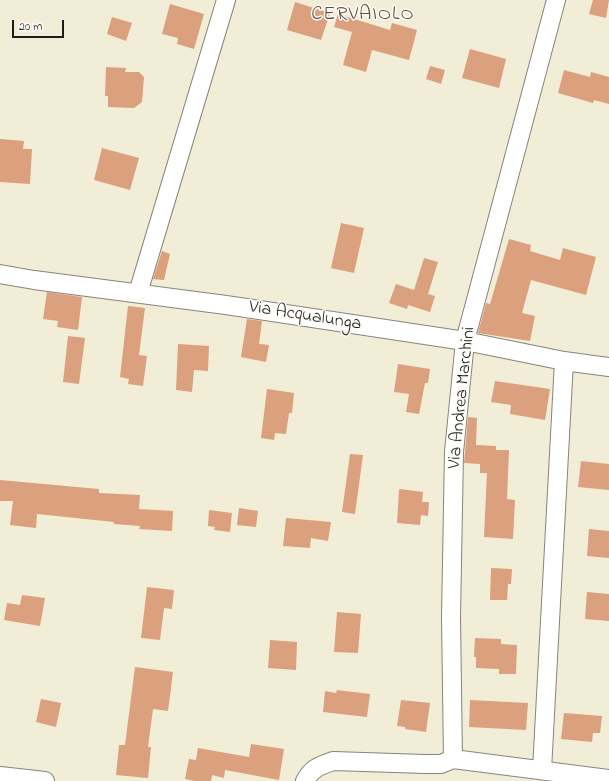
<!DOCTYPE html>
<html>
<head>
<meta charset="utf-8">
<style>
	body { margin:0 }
	#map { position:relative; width:609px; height:781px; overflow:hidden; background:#f2edd7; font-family:"Indie Flower",sans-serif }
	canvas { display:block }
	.scale { position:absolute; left:12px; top:20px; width:52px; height:18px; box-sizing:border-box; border:2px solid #1c1c1c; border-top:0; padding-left:5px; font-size:12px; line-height:14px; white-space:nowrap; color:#1c1c1c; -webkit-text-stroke:3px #fdfcf7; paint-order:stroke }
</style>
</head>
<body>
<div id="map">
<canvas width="609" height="781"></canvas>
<div class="scale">20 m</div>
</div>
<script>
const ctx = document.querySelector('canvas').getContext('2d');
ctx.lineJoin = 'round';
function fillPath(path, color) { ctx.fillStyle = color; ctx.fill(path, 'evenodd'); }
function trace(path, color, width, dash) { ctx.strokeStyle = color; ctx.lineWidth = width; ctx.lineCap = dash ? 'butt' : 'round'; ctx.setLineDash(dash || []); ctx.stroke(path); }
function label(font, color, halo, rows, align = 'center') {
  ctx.font = font + ' "Indie Flower",sans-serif'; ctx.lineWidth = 3; ctx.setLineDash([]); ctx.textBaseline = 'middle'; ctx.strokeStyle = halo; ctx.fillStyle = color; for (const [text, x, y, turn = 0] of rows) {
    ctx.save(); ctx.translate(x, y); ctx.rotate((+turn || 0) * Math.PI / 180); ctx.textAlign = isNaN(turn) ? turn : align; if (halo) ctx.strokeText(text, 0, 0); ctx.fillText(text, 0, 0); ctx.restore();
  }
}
fillPath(new Path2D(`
	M 593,0 L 609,0 L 606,18 L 589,14 Z
	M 295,2 L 330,13 L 321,40 L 287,30 Z
	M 170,4 L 204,14 L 194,49 L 177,44 L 178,38 L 162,34 Z
	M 338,14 L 390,30 L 392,23 L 417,30 L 409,60 L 372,50 L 366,72 L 343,65 L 352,32 L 334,27 Z
	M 112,17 L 132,23 L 126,41 L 107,34 Z
	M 470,49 L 506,59 L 499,88 L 462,78 Z
	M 430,66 L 445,70 L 441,84 L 426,79 Z
	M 106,67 L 126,68 L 125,72 L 139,72 L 144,77 L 142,102 L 134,108 L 108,107 L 108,96 L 105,96 Z
	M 564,70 L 590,77 L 591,72 L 609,77 L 609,104 L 594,100 L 593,103 L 558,93 Z
	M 0,139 L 24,141 L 23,149 L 32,149 L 30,184 L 0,182 Z
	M 102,148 L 139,158 L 130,190 L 94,180 Z
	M 341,223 L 364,228 L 354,273 L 331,268 Z
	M 509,239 L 531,245 L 530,251 L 560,260 L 563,248 L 596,257 L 586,295 L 531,280 L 522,313 L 535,316 L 530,341 L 478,333 L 486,303 L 490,304 Z
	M 162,251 L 170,254 L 164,280 L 153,279 Z
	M 424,258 L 438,262 L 428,294 L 435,296 L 430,312 L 408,305 L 407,309 L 389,303 L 396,284 L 414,290 Z
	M 47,292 L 82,297 L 78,330 L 57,327 L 58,321 L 43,319 Z
	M 128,306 L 145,308 L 139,355 L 147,356 L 143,386 L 128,384 L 129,379 L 120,377 Z
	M 247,319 L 262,321 L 259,344 L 269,345 L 266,362 L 241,357 Z
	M 68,336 L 85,338 L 79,384 L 63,382 Z
	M 178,344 L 209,346 L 208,371 L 194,370 L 192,392 L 176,390 Z
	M 398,364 L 430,369 L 428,383 L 425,383 L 419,414 L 406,412 L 409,394 L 394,392 Z
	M 495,381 L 550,389 L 545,420 L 510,414 L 511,405 L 491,402 Z
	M 267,389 L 294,393 L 292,413 L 289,413 L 286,434 L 275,433 L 274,440 L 261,438 Z
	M 468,417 L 477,418 L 476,445 L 496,446 L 496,450 L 509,450 L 507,499 L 515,500 L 513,539 L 484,537 L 487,473 L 480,473 L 480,464 L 464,463 Z
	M 350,454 L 363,455 L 355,514 L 342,512 Z
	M 581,461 L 609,464 L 609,490 L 578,487 Z
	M 0,480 L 99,489 L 99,493 L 140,495 L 139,509 L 173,511 L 172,531 L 139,529 L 140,526 L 114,524 L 114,522 L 37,514 L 36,528 L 10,525 L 13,501 L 0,501 Z
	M 400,489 L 423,492 L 422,502 L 429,502 L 428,516 L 421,515 L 420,525 L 397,523 L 399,490 Z
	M 239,508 L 258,511 L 256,527 L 237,525 Z
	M 209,510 L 232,513 L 230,532 L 214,530 L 215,527 L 208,526 Z
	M 286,518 L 331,522 L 328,541 L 311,538 L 310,548 L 283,546 Z
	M 589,529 L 609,531 L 609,558 L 587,556 Z
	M 491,568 L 512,569 L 511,584 L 508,584 L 507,600 L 490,600 Z
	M 147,587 L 174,590 L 172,609 L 164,608 L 160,640 L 141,638 Z
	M 587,592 L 609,594 L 609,621 L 585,619 Z
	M 22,595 L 45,598 L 40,626 L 4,620 L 7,603 L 20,605 Z
	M 337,612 L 361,614 L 358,653 L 334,652 Z
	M 475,638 L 501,639 L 501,644 L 517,645 L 516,674 L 499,674 L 499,669 L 476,668 L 476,657 L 474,657 Z
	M 270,640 L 297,642 L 296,670 L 268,668 Z
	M 135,667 L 173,672 L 168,711 L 153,709 L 148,747 L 151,747 L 148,778 L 116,775 L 119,745 L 125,745 Z
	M 337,690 L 370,694 L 367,717 L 323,712 L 325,691 L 336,693 Z
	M 41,699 L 61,703 L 56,727 L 36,722 Z
	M 401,700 L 430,703 L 426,732 L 405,729 L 405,727 L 397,726 Z
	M 470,700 L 528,703 L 526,730 L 469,727 Z
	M 564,713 L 602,716 L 600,733 L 593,733 L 592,742 L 561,739 Z
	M 251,744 L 284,749 L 279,780 L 225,770 L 224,778 L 212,775 L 211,781 L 195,781 L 185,779 L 189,759 L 196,760 L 198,748 L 249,757 Z`), '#dba07e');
const minor = new Path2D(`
	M 0,274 L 34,280 L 226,305 L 465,341 L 564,361 L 609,367
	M 138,293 L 226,0
	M 453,759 L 451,617 L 454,452 L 465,341 L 556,0
	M 542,770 L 564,361
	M 0,776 L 45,781
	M 305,781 C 312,768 319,766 333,761 L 425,764 L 441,764 L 453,759 L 609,779`);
trace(minor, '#87847a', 20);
trace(minor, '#fff', 18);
label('18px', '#1c1c1c', '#fdfcf7', [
	["Via Acqualunga",305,317,9],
	["Via Andrea Marchini",463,398,-84]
]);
ctx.letterSpacing = '1px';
label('20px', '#5f4a3e', '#fdfcf7', [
	["CERVAIOLO",363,16]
]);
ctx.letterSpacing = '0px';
</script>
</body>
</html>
